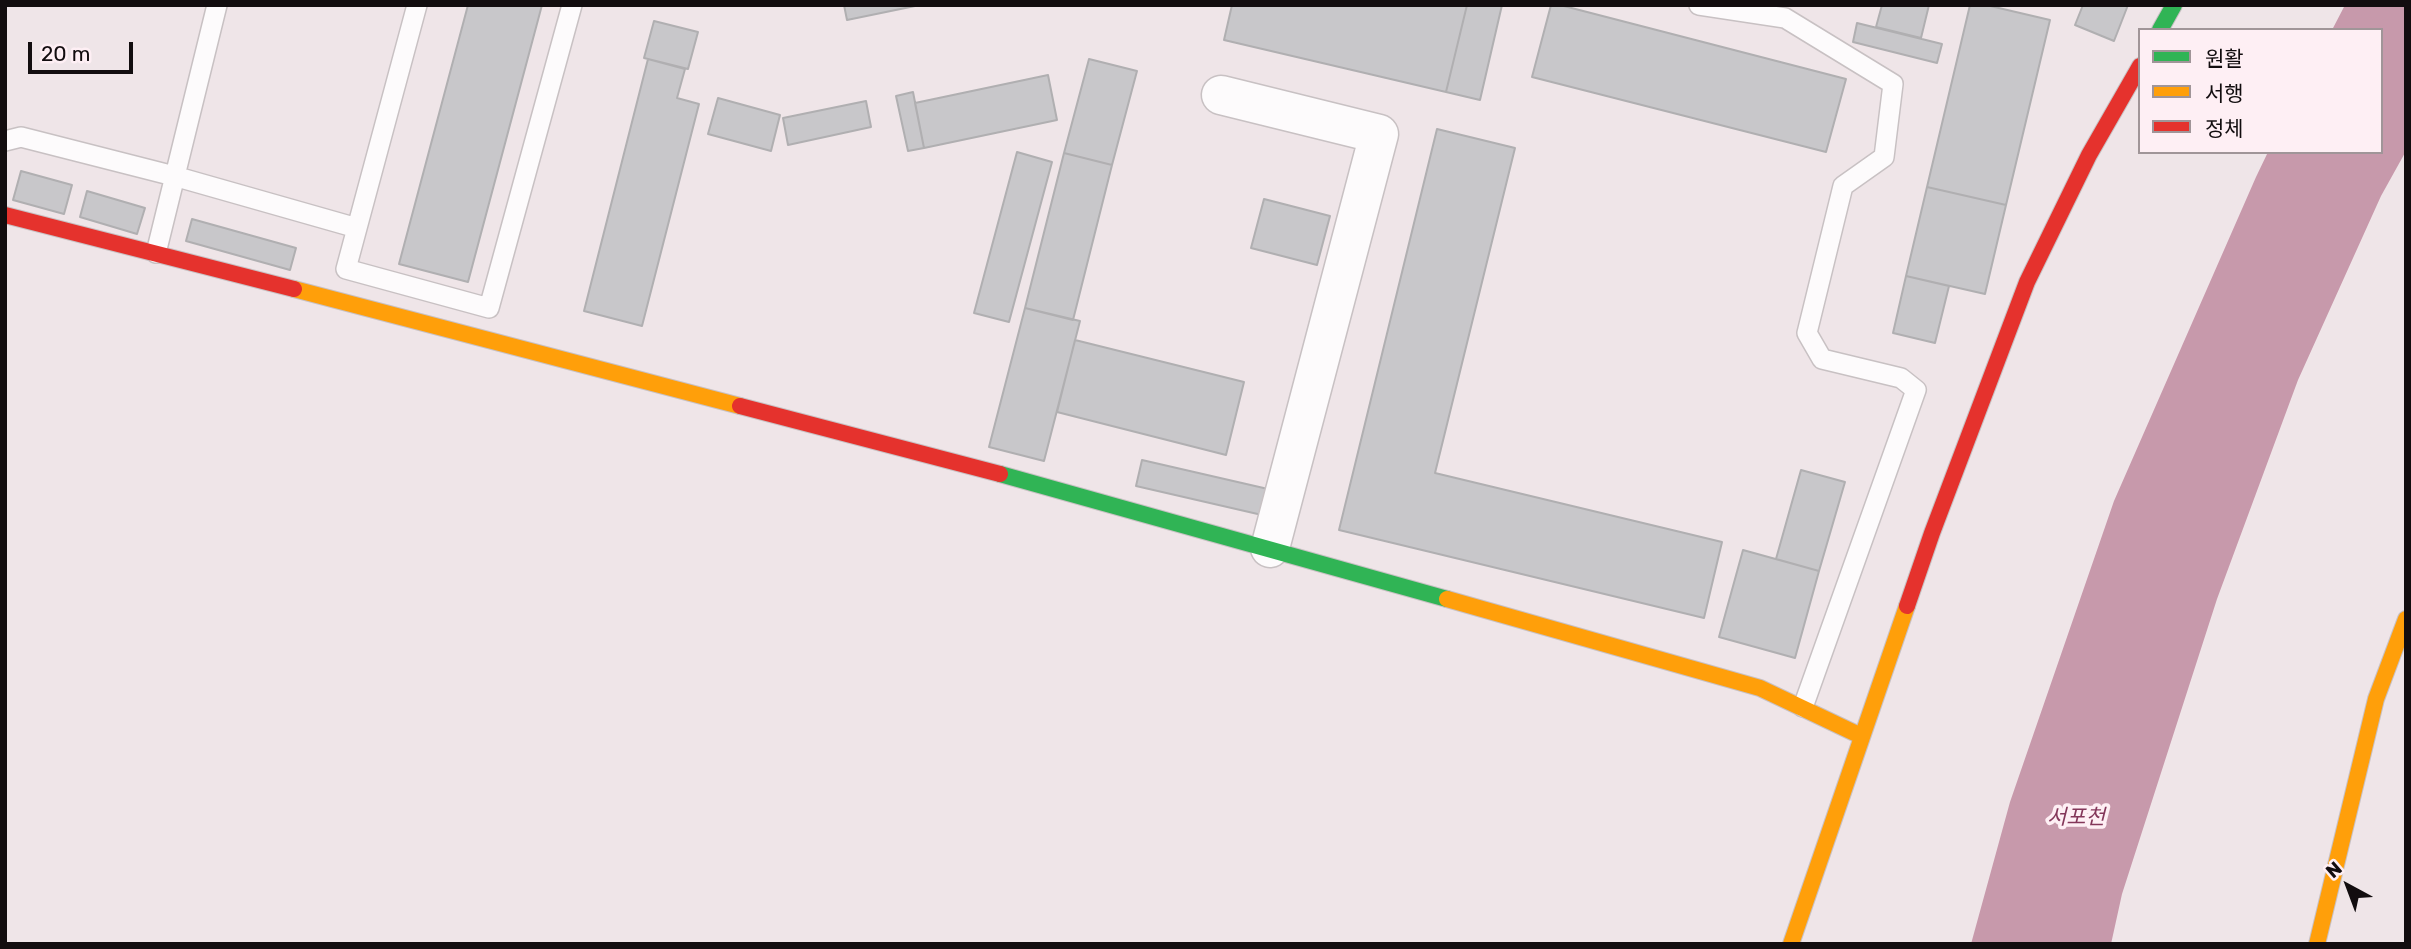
<!DOCTYPE html>
<html>
<head>
<meta charset="utf-8">
<style>
	body { margin:0 }
	#map { position:relative; width:2411px; height:949px; overflow:hidden; background:#efe5e8; font-family:Rubik,"Noto Sans KR",sans-serif }
	canvas { display:block }
	.frame { position:absolute; inset:0; border:7px solid #120d0f; pointer-events:none }
	.legend { position:absolute; left:2138px; top:28px; width:245px; height:126px; box-sizing:border-box; background:#feeff4; border:2px solid #a09598; margin:0; padding:9px 12px; list-style:none; font-size:21px; color:#120d0f }
	.legend li { display:flex; align-items:center; gap:14px; height:35px }
	.legend b { width:35px; border:2px solid #a09598 }
	.north { position:absolute; left:2313px; top:851px; width:70px; height:70px; -webkit-text-stroke:5px #feeff4; paint-order:stroke; rotate:319deg; font-size:19px; font-weight:700; line-height:28px; text-align:center; color:#120d0f }
	.north::after { content:''; display:block; margin:auto; width:24px; height:32px; background:#120d0f; clip-path:polygon(50% 0,100% 100%,50% 72%,0 100%) }
	.scale { position:absolute; left:28px; top:42px; width:105px; height:32px; box-sizing:border-box; border:4px solid #120d0f; border-top:0; padding-left:9px; font-size:21px; line-height:24px; white-space:nowrap; color:#120d0f; -webkit-text-stroke:5px #feeff4; paint-order:stroke }
</style>
</head>
<body>
<div id="map">
<canvas width="2411" height="949"></canvas>
<div class="frame"></div>
<ul class="legend">
<li><b style="height:9px;background:#30b455"></b>원활</li>
<li><b style="height:9px;background:#ff9f0a"></b>서행</li>
<li><b style="height:9px;background:#e5322d"></b>정체</li>
</ul>
<div class="north">N</div>
<div class="scale">20 m</div>
</div>
<script>
const ctx = document.querySelector('canvas').getContext('2d');
ctx.lineJoin = 'round';
function fillPath(path, color) { ctx.fillStyle = color; ctx.fill(path, 'evenodd'); }
function trace(path, color, width, dash) { ctx.strokeStyle = color; ctx.lineWidth = width; ctx.lineCap = dash ? 'butt' : 'round'; ctx.setLineDash(dash || []); ctx.stroke(path); }
function label(font, color, halo, rows, align = 'center') {
  ctx.font = font + ' Rubik,"Noto Sans KR",sans-serif'; ctx.lineWidth = 7; ctx.setLineDash([]); ctx.textBaseline = 'middle'; ctx.strokeStyle = halo; ctx.fillStyle = color; for (const [text, x, y, turn = 0] of rows) {
    ctx.save(); ctx.translate(x, y); ctx.rotate((+turn || 0) * Math.PI / 180); ctx.textAlign = isNaN(turn) ? turn : align; if (halo) ctx.strokeText(text, 0, 0); ctx.fillText(text, 0, 0); ctx.restore();
  }
}
fillPath(new Path2D(`
	M 2345,5 L 2406,5 L 2406,151 L 2381,196 L 2298,380 L 2217,599 L 2122,894 L 2111,944 L 1971,944 L 2010,802 L 2114,501 L 2256,177 L 2268,152 L 2381,152 L 2381,30 L 2332,30 Z`), '#c799ab');
const building = new Path2D(`
	M 468,5 L 542,5 L 468,282 L 399,264 Z
	M 844,5 L 920,5 L 847,20 Z
	M 1232,5 L 1467,5 L 1446,92 L 1224,40 Z
	M 1467,5 L 1502,5 L 1480,100 L 1446,92 Z
	M 1551,5 L 1560,5 L 1846,79 L 1826,152 L 1532,77 Z
	M 1882,5 L 1929,5 L 1921,38 L 1876,27 Z
	M 1970,5 L 1986,5 L 2050,20 L 2006,205 L 1927,187 Z
	M 2083,5 L 2128,5 L 2114,41 L 2075,25 Z
	M 654,21 L 698,32 L 688,69 L 644,58 Z
	M 1857,23 L 1942,44 L 1937,63 L 1853,42 Z
	M 648,59 L 685,69 L 677,98 L 699,104 L 642,326 L 584,311 Z
	M 1089,59 L 1137,71 L 1112,165 L 1064,153 Z
	M 1048,75 L 1057,120 L 924,148 L 915,103 Z
	M 913,92 L 924,148 L 908,151 L 896,96 Z
	M 718,98 L 780,115 L 771,151 L 708,134 Z
	M 866,101 L 871,127 L 788,145 L 783,118 Z
	M 1437,129 L 1515,148 L 1435,473 L 1722,542 L 1704,618 L 1339,530 Z
	M 1017,152 L 1052,162 L 1009,322 L 974,313 Z
	M 1064,153 L 1112,165 L 1073,320 L 1025,308 Z
	M 21,171 L 72,185 L 64,214 L 13,200 Z
	M 1927,187 L 2006,205 L 1985,294 L 1906,276 Z
	M 87,191 L 145,208 L 137,234 L 80,217 Z
	M 1264,199 L 1330,216 L 1317,265 L 1251,248 Z
	M 192,219 L 296,248 L 290,270 L 186,241 Z
	M 1906,276 L 1949,286 L 1935,343 L 1893,333 Z
	M 1025,308 L 1080,321 L 1044,461 L 989,447 Z
	M 1075,340 L 1244,382 L 1226,455 L 1057,412 Z
	M 1142,460 L 1268,489 L 1262,515 L 1136,486 Z
	M 1801,470 L 1845,482 L 1819,571 L 1776,559 Z
	M 1743,550 L 1819,571 L 1795,658 L 1719,637 Z`);
fillPath(building, '#c8c7ca');
trace(building, '#b0afb1', 2);
const lane = new Path2D(`
	M 1699,5 L 1785,18 L 1893,84 L 1884,157 L 1843,186 L 1807,333 L 1822,359 L 1901,378 L 1916,390 L 1803,707
	M 5,141 L 21,137 L 174,176 L 357,228 L 346,269 L 489,308 L 572,5
	M 357,228 L 417,5
	M 156,253 L 217,5`);
const street = new Path2D(`
	M 1221,95 L 1379,134 L 1270,548`);
const fast = new Path2D(`
	M 2160,30 L 2174,5
	M 1000,474 L 1447,599`);
const slow = new Path2D(`
	M 294,289 L 740,406
	M 1447,599 L 1760,688 L 1861,736
	M 1791,944 L 1907,606
	M 2317,944 L 2376,699 L 2406,619`);
const jam = new Path2D(`
	M 5,215 L 294,289
	M 740,406 L 1000,474
	M 1907,606 L 1932,533 L 2027,282 L 2089,155 L 2140,66`);
trace(lane, '#c8c1c3', 22);
trace(street, '#c8c1c3', 41);
trace(fast, '#c8c1c3', 18);
trace(slow, '#c8c1c3', 18);
trace(jam, '#c8c1c3', 18);
trace(lane, '#fdfbfc', 19);
trace(street, '#fdfbfc', 38);
trace(fast, '#30b455', 16);
trace(slow, '#ff9f0a', 16);
trace(jam, '#e5322d', 16);
label('italic 21px', '#84375a', '#feeff4', [
	["서포천",2076,818]
]);
</script>
</body>
</html>
